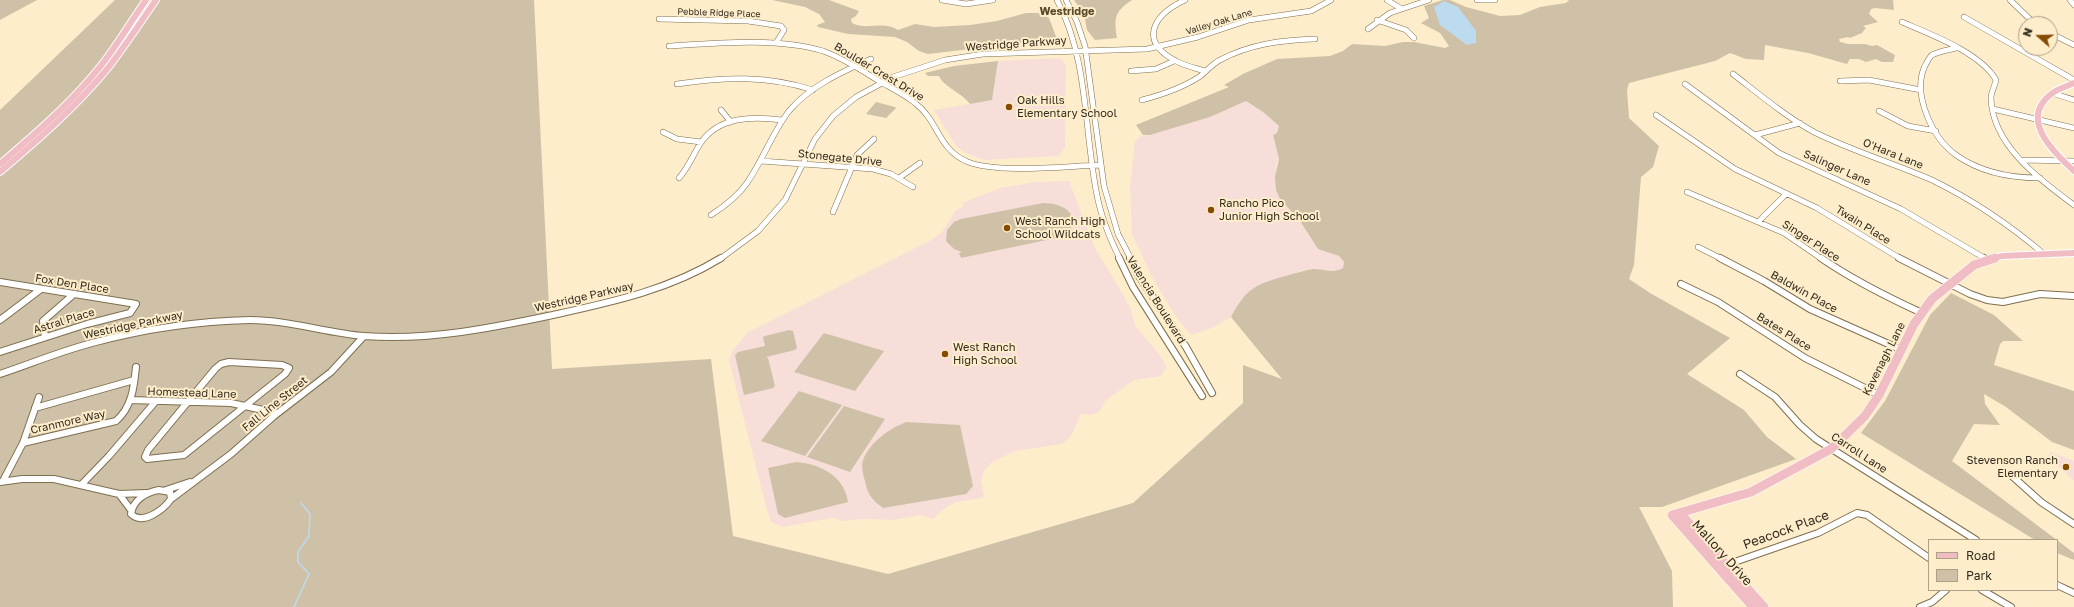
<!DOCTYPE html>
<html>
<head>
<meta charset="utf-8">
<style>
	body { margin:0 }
	#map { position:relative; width:2074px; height:607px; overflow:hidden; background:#feedca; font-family:"Golos Text",sans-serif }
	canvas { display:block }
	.legend { position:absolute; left:1928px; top:539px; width:130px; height:52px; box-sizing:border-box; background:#feedca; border:1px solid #aca086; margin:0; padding:5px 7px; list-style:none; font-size:12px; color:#322c1f }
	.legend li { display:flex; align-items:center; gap:8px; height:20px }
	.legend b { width:20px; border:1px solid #aca086 }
	.north { position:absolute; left:2018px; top:16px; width:40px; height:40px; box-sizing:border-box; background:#feedca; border:1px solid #aca086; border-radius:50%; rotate:290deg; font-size:11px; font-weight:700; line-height:16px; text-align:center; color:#322c1f }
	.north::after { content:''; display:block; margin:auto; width:14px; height:18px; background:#854b01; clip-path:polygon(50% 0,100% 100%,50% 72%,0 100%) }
</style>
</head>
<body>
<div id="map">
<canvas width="2074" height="607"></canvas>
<ul class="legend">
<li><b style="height:5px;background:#f1bdc5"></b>Road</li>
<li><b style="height:11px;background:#cec1a7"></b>Park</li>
</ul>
<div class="north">N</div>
</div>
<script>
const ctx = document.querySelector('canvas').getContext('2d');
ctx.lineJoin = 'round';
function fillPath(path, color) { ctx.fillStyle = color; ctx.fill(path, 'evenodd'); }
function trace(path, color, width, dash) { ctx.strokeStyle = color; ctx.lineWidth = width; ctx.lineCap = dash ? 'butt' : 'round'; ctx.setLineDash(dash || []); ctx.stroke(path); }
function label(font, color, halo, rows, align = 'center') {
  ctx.font = font + ' "Golos Text",sans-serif'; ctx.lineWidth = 4; ctx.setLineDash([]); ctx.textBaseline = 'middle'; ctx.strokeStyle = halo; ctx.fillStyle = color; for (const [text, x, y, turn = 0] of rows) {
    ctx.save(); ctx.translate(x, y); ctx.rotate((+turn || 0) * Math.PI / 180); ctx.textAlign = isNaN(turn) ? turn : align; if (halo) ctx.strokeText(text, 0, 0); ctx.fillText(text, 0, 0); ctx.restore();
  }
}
fillPath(new Path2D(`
	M 1058,58 L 1062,60 L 1066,65 L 1065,148 L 1058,156 L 984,160 L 966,153 L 956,146 L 934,110 L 992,100 L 998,61 Z
	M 1246,101 L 1263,112 L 1279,126 L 1277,133 L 1273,135 L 1279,159 L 1276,165 L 1280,199 L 1300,221 L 1318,249 L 1339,256 L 1344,262 L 1343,269 L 1336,272 L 1315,269 L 1304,270 L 1252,289 L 1239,302 L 1231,317 L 1214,327 L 1191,335 L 1176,317 L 1152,277 L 1132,234 L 1130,188 L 1135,141 L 1141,136 L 1150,135 L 1210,117 Z
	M 1069,181 L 1095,248 L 1124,296 L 1131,310 L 1135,325 L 1162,358 L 1167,368 L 1162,373 L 1162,376 L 1134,380 L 1105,401 L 1099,412 L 1090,415 L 1081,414 L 1071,436 L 1062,444 L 1015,451 L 991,463 L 984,471 L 981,480 L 984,496 L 982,498 L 956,502 L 942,510 L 933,519 L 920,515 L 892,520 L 864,519 L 842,521 L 833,518 L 782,527 L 771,522 L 766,507 L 729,360 L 733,350 L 747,333 L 931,240 L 942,232 L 955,211 L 964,206 L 962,203 L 1000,188 L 1035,182 Z
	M 2050,452 L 2074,461 L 2074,481 L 2048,457 Z`), '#f8ded9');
fillPath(new Path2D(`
	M 0,0 L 37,0 L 0,20 Z
	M 115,0 L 534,0 L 552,369 L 711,359 L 733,536 L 888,574 L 1133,503 L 1243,403 L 1243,365 L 1282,379 L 1231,317 C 1247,286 1258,284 1289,275 C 1297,273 1305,270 1313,269 C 1325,269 1333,274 1343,268 L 1344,262 L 1339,256 L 1318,249 L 1300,221 L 1280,199 L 1276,190 L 1275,177 L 1279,159 L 1273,135 L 1277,133 L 1279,126 L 1263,112 L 1246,101 L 1210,117 L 1150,135 L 1143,135 L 1136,125 L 1229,87 L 1224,85 L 1243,74 L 1277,59 L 1330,56 L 1343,51 L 1352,44 L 1385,46 L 1403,42 L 1414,42 L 1445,48 L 1449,46 L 1440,33 L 1421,23 L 1429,18 L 1424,6 L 1443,0 L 1450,0 L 1466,7 L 1500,16 L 1520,15 L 1540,7 L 1566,3 L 1569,0 L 1893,0 L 1894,10 L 1875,8 L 1871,9 L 1869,14 L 1878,22 L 1863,26 L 1866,28 L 1862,33 L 1850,38 L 1848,37 L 1839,39 L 1840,42 L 1848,44 L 1865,44 L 1872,46 L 1877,45 L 1895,55 L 1893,62 L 1882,62 L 1876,59 L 1866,62 L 1859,59 L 1850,59 L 1847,64 L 1808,53 L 1765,45 L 1764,60 L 1746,59 L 1730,53 L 1715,61 L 1629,83 L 1627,90 L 1629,118 L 1659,146 L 1653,167 L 1641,177 L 1634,265 L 1629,279 L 1650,293 L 1730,338 L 1687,374 L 1744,410 L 1767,437 L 1796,459 L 1662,507 L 1639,507 L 1672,571 L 1673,607 L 0,607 L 0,110 Z
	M 772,0 L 829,0 L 859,11 L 856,16 L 851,19 L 852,23 C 867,31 883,20 898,30 L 915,24 L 934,27 L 970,25 L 997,21 L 1026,13 L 1038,13 L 1049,18 L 1057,39 L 928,54 L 919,51 L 907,42 L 895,37 L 848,34 L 818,27 L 817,25 L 825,22 L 819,14 L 805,7 Z
	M 1074,0 L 1132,0 C 1114,12 1114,18 1117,38 L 1095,40 L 1087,30 L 1084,14 Z
	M 998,61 L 992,100 L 970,104 C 962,93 944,87 939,76 L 928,76 L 925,73 L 954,66 Z
	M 876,102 L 895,107 L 896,108 L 886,118 L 866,114 Z
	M 1043,203 C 1055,203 1072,207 1074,222 L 1069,231 L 1073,230 L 1075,234 L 961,258 L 959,253 L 962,252 L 954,249 L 946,241 L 947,230 L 954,222 L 961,219 Z
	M 1951,293 L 1994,315 L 2023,341 L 2003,341 L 2000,344 L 1994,365 L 2074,391 L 2074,450 L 2052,442 L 2006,407 L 1984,394 L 1985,404 L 2000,425 L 1974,424 L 1952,461 L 2074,553 L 2074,560 L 2057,553 L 2057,540 L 2035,540 L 1861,433 L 1885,401 L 1930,315 Z
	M 789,330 L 793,331 L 797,348 L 795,350 L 766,357 L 768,358 L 775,386 L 773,388 L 744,395 L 735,355 L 738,352 L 765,346 L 763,337 L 765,336 Z
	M 824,333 L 884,351 L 855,391 L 794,372 Z
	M 799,391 L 842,405 L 805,456 L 761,441 Z
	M 844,406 L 885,419 L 850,472 L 807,457 Z
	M 906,422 L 960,425 L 973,486 L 966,494 L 883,508 C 873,501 867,494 865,481 C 863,475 861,466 863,460 C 870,442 889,429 906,422 Z
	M 796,462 C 820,464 844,475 848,502 L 785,518 L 778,514 L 768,468 Z`), '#cec1a7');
fillPath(new Path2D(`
	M 1444,1 L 1458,7 L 1476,31 L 1476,43 L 1467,45 L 1440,25 L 1434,7 Z`), '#bddbef');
trace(new Path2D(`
	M 294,607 L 309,574 L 298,562 L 298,552 L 309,536 L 310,514 L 301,503`), '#bddbef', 1.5);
const minorFar1 = new Path2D(`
	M 942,0 L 966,4 L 993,0
	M 1057,0 C 1088,58 1084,127 1096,190 C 1100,214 1109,237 1120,259
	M 1066,0 L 1077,22 L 1085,46 L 1104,186 L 1118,234 L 1131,259
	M 1185,0 C 1153,15 1138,41 1176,61 C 1185,66 1195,68 1205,71
	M 1387,0 L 1400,8
	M 1477,0 L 1495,0
	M 2010,0 L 2035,24
	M 2070,0 L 2074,5
	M 1964,17 L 2074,80
	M 659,19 L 748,21 L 781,26 L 784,30 L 776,43
	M 1377,20 L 1406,30 L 1414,38
	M 1902,22 C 1930,34 1981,53 1996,80 C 1995,86 1991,92 1991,98 C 1992,145 2040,180 2074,205
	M 1368,29 L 1390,13 L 1429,0
	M 2050,33 L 2074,45
	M 669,46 C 715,43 779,37 823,51 C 843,58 861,70 879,81 C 891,88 904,94 915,103 C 939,121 938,150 968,162 C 1000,174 1066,166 1101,165
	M 1956,48 C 1949,50 1939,51 1932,55 C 1929,57 1926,64 1924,68 C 1913,95 1932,138 1956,155 C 1980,172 2011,178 2040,178
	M 1131,71 L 1156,69 L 1174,61
	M 1733,74 C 1759,94 1785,116 1814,132 C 1852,151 1893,163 1932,180 C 1973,200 2010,225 2045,255
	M 1840,81 L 1869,80 L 1921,90
	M 677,84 C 724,77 767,75 813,90
	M 1685,84 L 1779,153 L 1901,209 L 1986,259
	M 2052,93 L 2074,100
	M 1142,100 C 1161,95 1182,88 1199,77 C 1206,72 1212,64 1220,60 C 1250,44 1282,40 1315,39
	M 1993,109 L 2074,128
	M 721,110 L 731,122
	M 1879,111 L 1908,126 L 1936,131
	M 1656,115 L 1735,169 L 1817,208 L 1901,259
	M 663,132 L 677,139 L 701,142
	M 1755,135 L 1800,123
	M 2021,160 L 2074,161
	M 761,161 L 873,169 L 891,174 L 913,187
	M 679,178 C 688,168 693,155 700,144 C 718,116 753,116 782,120
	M 899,178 L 920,163
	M 1687,192 L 1784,233 L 1822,259
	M 833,212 L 857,155 L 874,139
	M 711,215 C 725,206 738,196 747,183 C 763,160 772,133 789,111 C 810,86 842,72 871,59
	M 1759,221 L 1786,194
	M 1698,247 L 1722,259
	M 720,259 L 758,231 L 785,200 L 815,139 L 833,116 L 856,97 L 893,77 L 945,60 L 983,54 L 1147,49 L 1198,37 L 1249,20 L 1311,11 L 1331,0`);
const minor = new Path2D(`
	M 1119,258 L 1133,287 L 1202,396
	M 1130,258 L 1139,276 L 1186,347 L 1212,393
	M 1720,258 L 1764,281 L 1810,309 L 1902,350
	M 1821,258 C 1853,280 1887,297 1922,313
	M 1899,258 L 1970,294 L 1987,300 L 2003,302 L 2040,294 L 2074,296
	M 1984,258 L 1987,260
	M 0,282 L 136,304 L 130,313 L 87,324 L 0,352
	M 1681,284 L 1718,302 L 1805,358 L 1879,395
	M 0,320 L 41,289
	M 45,337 L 43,321 L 74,294
	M 229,362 L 282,365 L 289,368 L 285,374 L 184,455 L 147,459 L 145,457 L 148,450 L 215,369 L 221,364 Z
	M 0,374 C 30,364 61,351 92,343 C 144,329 196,321 250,320 C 289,320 326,333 364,336 C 428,341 491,328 553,315 C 612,302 669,290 721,258
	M 1740,374 L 1775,397 L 1800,425 L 1816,439 L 1976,540
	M 130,400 L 231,403 L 277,413
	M 35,408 L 134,380
	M 23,443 L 116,421 C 132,407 134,387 136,367
	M 2011,475 L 2041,502 L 2074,524
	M 3,481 L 23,443 L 39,397
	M 0,482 L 22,479 L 54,479 L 119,494 L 147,493
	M 82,484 L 109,456 L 156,401
	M 159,490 L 170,492 L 171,499 C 164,509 143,526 131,514 C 133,500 146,492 159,490 Z
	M 166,490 L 190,482
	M 119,494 L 131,510
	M 171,499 L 231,454 L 274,416 L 331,372 L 364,336
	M 1723,566 L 1818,533 L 1857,513 L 1867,515 L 1929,558
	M 2057,585 L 2074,593
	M 1982,590 L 2011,607
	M 1920,607 L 1932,602 L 1946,590`);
const majorFar1 = new Path2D(`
	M 2074,83 C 2068,86 2060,88 2054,92 C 2017,117 2052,151 2074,171
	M 0,164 C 35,134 70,104 99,68 C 116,47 130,23 146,0
	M 0,172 C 38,140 76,107 108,68 C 125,46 140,23 156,0
	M 1992,259 L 2002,256 L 2074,253`);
const major = new Path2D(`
	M 1680,513 L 1764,607
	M 1753,607 L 1672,515 L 1751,492 L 1831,449 L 1865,416 L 1879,395 L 1914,324 L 1932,299 L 1974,265 L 1995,258`);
trace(minorFar1, '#7e6f50', 6);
trace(minor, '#7e6f50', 8);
trace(majorFar1, '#fff', 8);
trace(major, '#fff', 10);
trace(minorFar1, '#fff', 5);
trace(minor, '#fff', 6);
trace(majorFar1, '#f1bdc5', 6);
trace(major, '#f1bdc5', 9);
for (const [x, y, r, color] of [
	[1009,107,4,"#854b01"],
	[1211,210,4,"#854b01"],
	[1007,228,4,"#854b01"],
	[945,354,4,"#854b01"],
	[2066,467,4,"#854b01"]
]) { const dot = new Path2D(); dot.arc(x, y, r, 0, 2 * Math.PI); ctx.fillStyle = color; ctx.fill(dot); trace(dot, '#feedca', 1.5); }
label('9px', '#322c1f', '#feedca', [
	["Pebble Ridge Place",719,13,2],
	["Valley Oak Lane",1219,22,-17]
]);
label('bold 11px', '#594a2c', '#feedca', [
	["Westridge",1067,12]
]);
label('11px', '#322c1f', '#feedca', [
	["Westridge Parkway",1016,44,-4],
	["Boulder Crest Drive",879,72,31],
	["O'Hara Lane",1893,154,22],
	["Stonegate Drive",840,158,6],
	["Salinger Lane",1837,168,24],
	["Twain Place",1863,225,32],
	["Singer Place",1811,241,33],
	["Fox Den Place",72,284,9],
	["Baldwin Place",1804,292,29],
	["Westridge Parkway",584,297,-13],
	["Valencia Boulevard",1156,300,58],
	["Astral Place",64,321,-17],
	["Westridge Parkway",133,325,-12],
	["Bates Place",1784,332,32],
	["Kavenagh Lane",1884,359,-63],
	["Homestead Lane",192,393,2],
	["Fall Line Street",275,404,-39],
	["Cranmore Way",68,422,-13],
	["Carroll Lane",1859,453,33]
]);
label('11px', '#322c1f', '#feedca', [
	["Oak Hills",1017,101],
	["Elementary School",1017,114],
	["Rancho Pico",1219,204],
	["Junior High School",1219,217],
	["West Ranch High",1015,222],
	["School Wildcats",1015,235],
	["West Ranch",953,348],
	["High School",953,361],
	["Stevenson Ranch",2058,461,"right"],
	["Elementary",2058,474,"right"]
], 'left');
label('13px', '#322c1f', '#feedca', [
	["Peacock Place",1786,530,-20],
	["Mallory Drive",1722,553,48]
]);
</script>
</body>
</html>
